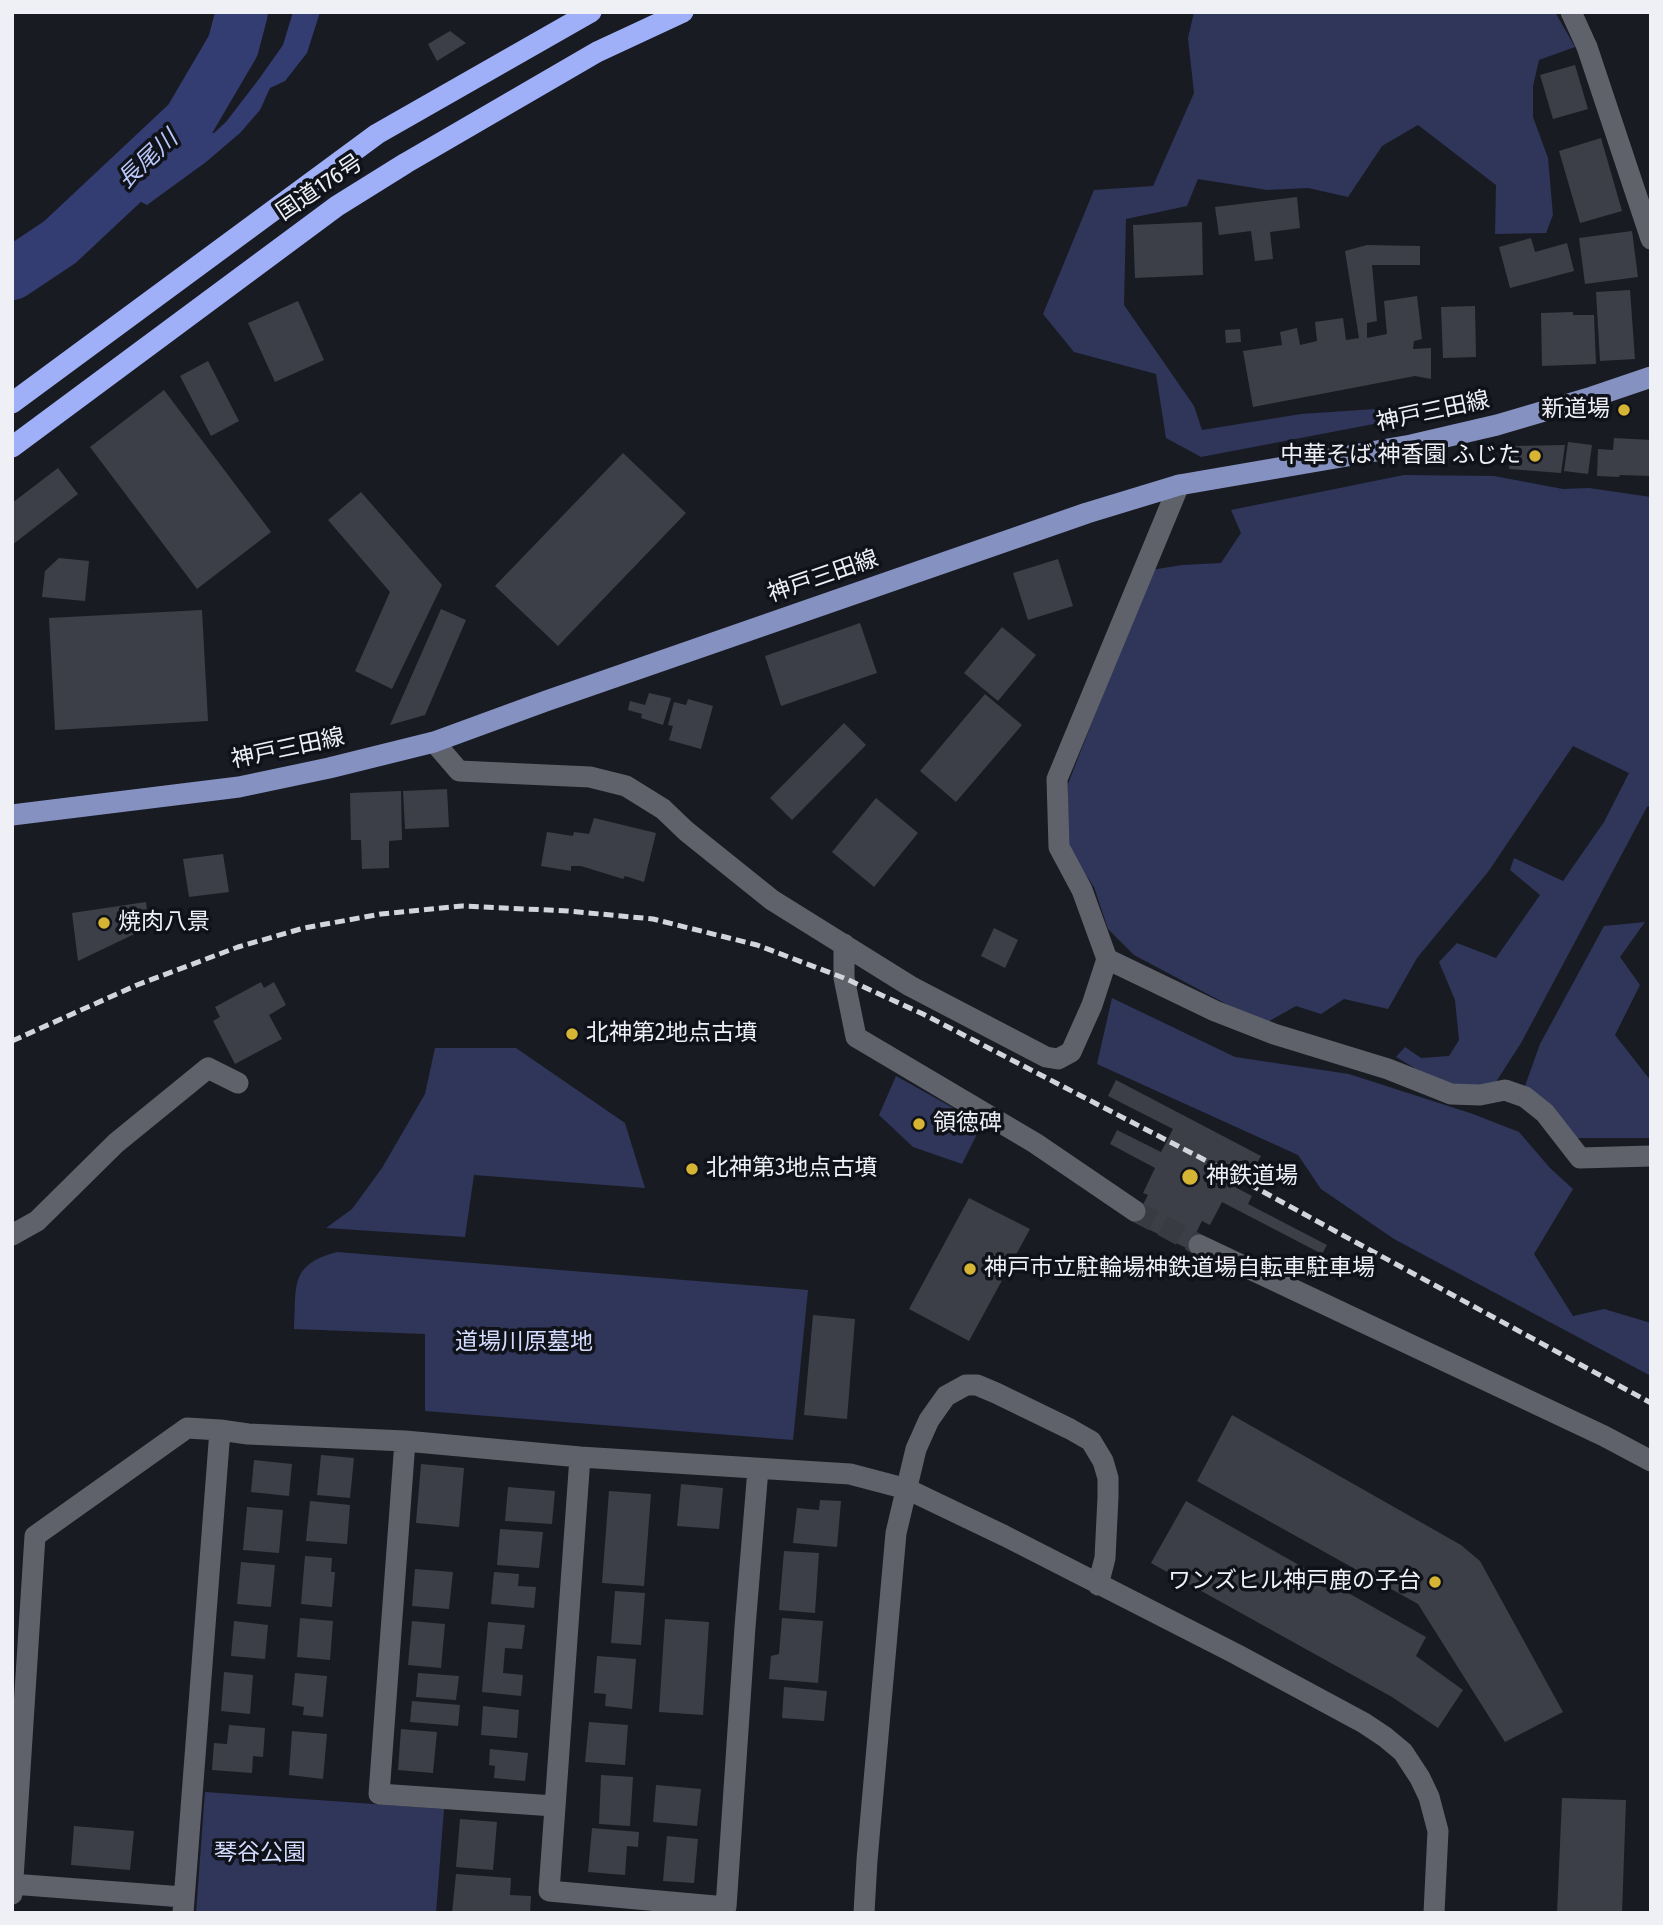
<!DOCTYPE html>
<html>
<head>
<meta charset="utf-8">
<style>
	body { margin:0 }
	#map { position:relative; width:1663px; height:1925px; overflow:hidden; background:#191b23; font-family:"Fira Sans Condensed",sans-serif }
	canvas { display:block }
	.frame { position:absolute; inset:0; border:14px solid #eff0f6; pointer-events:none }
</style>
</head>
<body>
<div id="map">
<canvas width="1663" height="1925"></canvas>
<div class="frame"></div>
</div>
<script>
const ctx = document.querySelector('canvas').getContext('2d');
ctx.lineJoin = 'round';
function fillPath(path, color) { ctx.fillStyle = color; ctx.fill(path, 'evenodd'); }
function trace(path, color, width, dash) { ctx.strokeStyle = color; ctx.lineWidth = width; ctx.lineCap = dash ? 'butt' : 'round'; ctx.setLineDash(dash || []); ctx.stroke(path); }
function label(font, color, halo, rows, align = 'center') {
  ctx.font = font + ' "Fira Sans Condensed","Noto Sans JP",sans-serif'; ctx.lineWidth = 7; ctx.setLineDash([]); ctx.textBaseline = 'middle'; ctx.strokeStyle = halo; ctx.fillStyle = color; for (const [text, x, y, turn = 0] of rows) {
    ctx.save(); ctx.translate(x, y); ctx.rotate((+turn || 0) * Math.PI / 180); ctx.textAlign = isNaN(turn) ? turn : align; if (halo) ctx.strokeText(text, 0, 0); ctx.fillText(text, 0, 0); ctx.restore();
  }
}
fillPath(new Path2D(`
	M 1194,12 L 1555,12 L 1575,47 L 1539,60 L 1533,86 L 1533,117 L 1548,158 L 1553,215 L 1546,233 L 1495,234 L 1496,185 L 1418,125 L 1382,146 L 1348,197 L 1308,188 L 1267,190 L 1198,179 L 1187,206 L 1126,219 L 1124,305 L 1194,406 L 1202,430 L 1301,414 L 1375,409 L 1400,419 L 1201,457 L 1166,438 L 1156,374 L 1074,352 L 1043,314 L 1094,190 L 1153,186 L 1194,93 L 1188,38 Z
	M 1404,475 L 1494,476 L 1563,489 L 1589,488 L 1651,497 L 1651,805 L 1647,807 L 1521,1043 L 1494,1085 L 1443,1085 L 1396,1057 L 1405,1047 L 1421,1058 L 1449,1056 L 1459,1040 L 1455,1000 L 1439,962 L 1457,943 L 1496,958 L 1540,895 L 1510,870 L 1514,858 L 1563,881 L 1604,822 L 1629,773 L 1573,746 L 1488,872 L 1417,958 L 1388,1009 L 1344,999 L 1321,1014 L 1296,1006 L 1264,1024 L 1134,955 L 1108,929 L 1094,887 L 1067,847 L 1068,784 L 1151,570 L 1182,565 L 1221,563 L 1241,533 L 1231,510 Z
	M 1645,922 L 1620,957 L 1640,985 L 1615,1035 L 1651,1081 L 1651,1138 L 1577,1138 L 1525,1086 L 1540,1044 L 1604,926 Z
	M 1112,998 L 1235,1057 L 1349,1074 L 1473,1114 L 1519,1132 L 1550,1168 L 1573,1189 L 1534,1254 L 1573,1316 L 1604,1309 L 1651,1323 L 1651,1376 L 1394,1239 L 1321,1189 L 1298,1155 L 1097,1064 Z
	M 435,1048 L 516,1048 L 625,1123 L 645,1188 L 474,1175 L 465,1237 L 326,1228 L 352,1209 L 382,1168 L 425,1094 Z
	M 896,1076 L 982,1124 L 962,1164 L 913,1147 L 879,1115 Z
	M 337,1252 L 808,1290 L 793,1440 L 425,1411 L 425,1334 L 294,1329 C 297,1287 288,1265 337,1252 Z
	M 205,1792 L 444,1809 L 436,1913 L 196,1913 Z`), '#2f3659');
fillPath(new Path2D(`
	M 293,12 L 320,12 L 307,53 L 285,81 L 270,88 L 260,110 L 240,133 L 206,162 L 147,205 L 132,197 C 152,172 170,143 197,125 L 198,131 L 214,133 L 226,122 L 259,79 L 283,45 Z`), '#333d72');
trace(new Path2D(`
	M 12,274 L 60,242 L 189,121 L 233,46 L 242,12`), '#333d72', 52);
fillPath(new Path2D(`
	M 450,31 L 466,43 L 437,61 L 428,44 Z
	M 1575,65 L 1588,109 L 1553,119 L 1540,75 Z
	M 1601,138 L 1622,211 L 1580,223 L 1559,151 Z
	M 1297,197 L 1300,228 L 1270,232 L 1273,259 L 1255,261 L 1251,231 L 1219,235 L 1215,207 Z
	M 1202,222 L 1203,275 L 1135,278 L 1133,225 Z
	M 1632,231 L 1638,277 L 1585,284 L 1579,238 Z
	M 1531,238 L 1535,252 L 1567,243 L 1574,271 L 1510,288 L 1499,247 Z
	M 1367,245 L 1420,246 L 1420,265 L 1372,265 L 1377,321 L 1367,323 L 1367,338 L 1387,334 L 1384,301 L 1417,296 L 1422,339 L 1414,341 L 1413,349 L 1431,348 L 1431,379 L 1415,376 L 1253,407 L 1243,351 L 1282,345 L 1280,332 L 1297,328 L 1300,345 L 1317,341 L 1315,322 L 1343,318 L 1346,340 L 1359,338 L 1345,251 Z
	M 1630,290 L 1635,359 L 1600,361 L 1596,292 Z
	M 298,301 L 324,360 L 275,382 L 248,323 Z
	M 1475,306 L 1476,357 L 1443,358 L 1441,307 Z
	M 1573,312 L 1573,315 L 1594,315 L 1596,364 L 1542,366 L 1541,313 Z
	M 1240,329 L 1241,342 L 1226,343 L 1225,330 Z
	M 208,361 L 239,421 L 211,436 L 180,376 Z
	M 164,390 L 271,532 L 197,589 L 90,447 Z
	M 1614,438 L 1651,440 L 1651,476 L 1620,475 L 1619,477 L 1597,476 L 1598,449 L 1613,450 Z
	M 1568,442 L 1592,445 L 1588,474 L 1564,471 Z
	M 1565,445 L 1561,473 L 1509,469 L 1512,446 Z
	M 623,453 L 686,513 L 558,646 L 495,586 Z
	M 58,468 L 78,494 L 12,545 L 12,503 Z
	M 361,492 L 442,585 L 392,689 L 355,671 L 390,592 L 328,520 Z
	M 59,558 L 89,561 L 85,601 L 42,597 L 45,571 Z
	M 1058,559 L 1073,606 L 1028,620 L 1013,573 Z
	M 441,609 L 466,620 L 425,715 L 390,725 Z
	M 202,610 L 208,721 L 55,730 L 49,618 Z
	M 860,623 L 877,673 L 781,706 L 765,656 Z
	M 1002,627 L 1036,655 L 998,701 L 964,673 Z
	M 649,693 L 671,698 L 663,725 L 641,718 L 642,714 L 628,710 L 630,701 L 645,705 Z
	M 985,694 L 1022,725 L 956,802 L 920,771 Z
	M 688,699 L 713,706 L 701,749 L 669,740 L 673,726 L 668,725 L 674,702 L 686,705 Z
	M 844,723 L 866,745 L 792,820 L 770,798 Z
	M 447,789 L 449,827 L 405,829 L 403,791 Z
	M 401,791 L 402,840 L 389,841 L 389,868 L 362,869 L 361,840 L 351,840 L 350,793 Z
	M 876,798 L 918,833 L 874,887 L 832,852 Z
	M 594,818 L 656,833 L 644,882 L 625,876 L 623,879 L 581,866 L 571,866 L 571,871 L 541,866 L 547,832 L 573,836 L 574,832 L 589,834 Z
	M 223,854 L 229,892 L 189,897 L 183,859 Z
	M 146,902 L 149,927 L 78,961 L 72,913 Z
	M 994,928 L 1018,940 L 1005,968 L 981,956 Z
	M 261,982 L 264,988 L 274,982 L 286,1005 L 269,1015 L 282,1039 L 235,1064 L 213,1021 L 220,1017 L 215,1007 Z
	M 1116,1080 L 1261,1156 L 1254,1168 L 1246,1164 L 1235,1187 L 1252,1196 L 1248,1204 L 1327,1245 L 1322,1254 L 1222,1202 L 1210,1225 L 1202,1221 L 1188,1249 L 1134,1222 L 1148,1195 L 1143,1193 L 1155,1168 L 1110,1144 L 1117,1130 L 1161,1152 L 1173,1129 L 1108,1096 Z
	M 969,1198 L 1030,1229 L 969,1341 L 909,1309 Z
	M 813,1315 L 855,1319 L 847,1419 L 804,1415 Z
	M 1232,1415 L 1461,1545 L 1480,1561 L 1563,1712 L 1505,1742 L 1418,1604 L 1197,1481 Z
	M 321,1455 L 354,1458 L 350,1498 L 317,1495 Z
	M 254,1460 L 292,1464 L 289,1496 L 251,1492 Z
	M 421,1464 L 464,1468 L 459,1527 L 416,1523 Z
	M 681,1484 L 723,1488 L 719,1529 L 677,1526 Z
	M 508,1487 L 555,1491 L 552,1524 L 505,1521 Z
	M 609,1491 L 651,1494 L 644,1586 L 602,1583 Z
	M 820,1500 L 841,1501 L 837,1547 L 793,1543 L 797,1508 L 819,1510 Z
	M 310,1501 L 350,1505 L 347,1544 L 306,1541 Z
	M 1186,1501 L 1426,1637 L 1416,1656 L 1463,1690 L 1438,1728 L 1392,1697 L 1151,1563 Z
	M 247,1507 L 283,1510 L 279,1553 L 243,1550 Z
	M 500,1529 L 543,1532 L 539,1568 L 497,1565 Z
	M 784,1551 L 819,1553 L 815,1613 L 779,1610 Z
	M 305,1556 L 332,1558 L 331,1572 L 335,1572 L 332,1607 L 301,1604 Z
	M 241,1562 L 275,1565 L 271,1607 L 237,1604 Z
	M 415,1569 L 453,1572 L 449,1609 L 412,1606 Z
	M 494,1572 L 519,1574 L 518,1586 L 536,1587 L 534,1608 L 491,1604 Z
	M 615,1591 L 645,1593 L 641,1645 L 611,1643 Z
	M 300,1618 L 333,1621 L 330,1660 L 297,1657 Z
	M 782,1618 L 823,1621 L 818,1683 L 769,1679 L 771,1656 L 779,1654 Z
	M 665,1619 L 709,1622 L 703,1715 L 659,1712 Z
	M 234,1621 L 268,1625 L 265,1659 L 231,1656 Z
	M 412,1621 L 445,1624 L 441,1668 L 408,1665 Z
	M 488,1622 L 525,1625 L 522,1649 L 505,1648 L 503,1673 L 523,1675 L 521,1696 L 482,1692 Z
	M 597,1656 L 636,1659 L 632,1709 L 605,1706 L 606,1694 L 594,1693 Z
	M 224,1672 L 253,1675 L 250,1714 L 221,1711 Z
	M 295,1673 L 327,1676 L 323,1717 L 303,1715 L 304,1707 L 292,1705 Z
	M 418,1673 L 459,1676 L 456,1700 L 416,1697 Z
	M 784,1687 L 827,1691 L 824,1721 L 782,1718 Z
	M 412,1701 L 460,1705 L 458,1726 L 410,1722 Z
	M 483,1706 L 519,1710 L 517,1738 L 481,1735 Z
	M 589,1722 L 628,1725 L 625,1765 L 585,1762 Z
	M 229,1725 L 265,1728 L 263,1757 L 253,1756 L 252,1773 L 212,1770 L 214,1743 L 227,1744 Z
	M 401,1729 L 437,1732 L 433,1773 L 398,1770 Z
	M 292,1731 L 327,1734 L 323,1779 L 289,1775 Z
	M 490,1749 L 528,1753 L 525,1781 L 494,1778 L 495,1766 L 489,1765 Z
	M 601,1775 L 633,1777 L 630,1826 L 599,1824 Z
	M 656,1785 L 701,1789 L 697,1826 L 653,1822 Z
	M 1562,1798 L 1626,1800 L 1622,1913 L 1557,1913 Z
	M 460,1819 L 497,1822 L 493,1870 L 456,1867 Z
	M 74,1826 L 134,1831 L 130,1870 L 71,1865 Z
	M 592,1828 L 639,1832 L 638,1847 L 627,1846 L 625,1875 L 588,1872 Z
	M 667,1836 L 698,1839 L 694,1883 L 663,1881 Z
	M 456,1874 L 511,1878 L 510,1895 L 531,1896 L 530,1913 L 452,1913 Z`), '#3d3f48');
trace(new Path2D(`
	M 1135,1211 L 1199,1245`), '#393b43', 21, [21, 10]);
trace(new Path2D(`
	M 1571,12 L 1587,47 L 1651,239
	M 434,742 L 459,771 L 590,777 L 626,786 L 663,809 L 686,831 L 772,900 L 910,986 L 1046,1057 L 1058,1059 L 1071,1052 L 1092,1005 L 1107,959 L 1082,890 L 1059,847 L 1057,779 L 1179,485
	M 844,944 L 844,978 L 856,1037 L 1035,1143 L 1135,1211
	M 1107,959 L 1215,1011 L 1274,1034 L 1388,1069 L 1451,1094 L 1480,1095 L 1505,1090 L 1525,1097 L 1545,1113 L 1580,1158 L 1651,1156
	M 12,1235 L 37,1221 L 116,1143 L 208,1068 L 238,1083
	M 1199,1245 L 1604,1436 L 1651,1461
	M 405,1441 L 379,1794 L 554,1806
	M 580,1457 L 549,1891 L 726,1907 L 745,1627 L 758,1469
	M 12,1884 L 183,1897
	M 12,1894 L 35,1536 L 187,1428 L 220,1430 L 248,1434 L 405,1441 L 580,1457 L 850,1474 L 907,1489 L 1005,1536 L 1236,1654 L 1364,1723 L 1385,1737 L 1403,1752 L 1420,1778 L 1429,1797 L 1438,1831 L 1434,1913
	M 183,1913 L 220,1430
	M 864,1913 L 867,1860 L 896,1533 L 916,1449 L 929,1420 L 946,1396 L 966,1385 L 977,1385 L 996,1393 L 1070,1429 L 1091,1441 L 1103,1461 L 1108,1478 L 1108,1497 L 1105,1558 L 1098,1585`), '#5f626b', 21);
trace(new Path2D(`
	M 12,815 L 239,787 L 329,768 L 434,742 L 546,701 L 1087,513 L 1179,485 L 1411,445 L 1497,425 L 1592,397 L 1651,377`), '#8591c0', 21);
trace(new Path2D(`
	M 12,403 L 377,134 L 591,12
	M 12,447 L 337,206 L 406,163 L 597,52 L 683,12`), '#9fb0f9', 21);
trace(new Path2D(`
	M 12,1041 L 137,985 L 238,947 L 304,928 L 381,914 L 462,906 L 568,911 L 653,919 L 757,945 L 844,978 L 923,1014 L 1201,1158 L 1651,1403`), '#d4d5dc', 5, [10, 5]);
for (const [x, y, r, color] of [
	[1624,410,7,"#d6b534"],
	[1535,456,7,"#d6b534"],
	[104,923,7,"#d6b534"],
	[572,1034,7,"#d6b534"],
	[919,1124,7,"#d6b534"],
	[692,1169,7,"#d6b534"],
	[1190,1177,9,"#d6b534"],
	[970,1269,7,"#d6b534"],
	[1435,1582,7,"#d6b534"]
]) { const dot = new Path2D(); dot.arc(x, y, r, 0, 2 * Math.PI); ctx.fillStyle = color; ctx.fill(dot); trace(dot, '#10121a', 2.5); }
label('23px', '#eff0f6', '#10121a', [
	["国道176号",320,188,-34],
	["神戸三田線",1433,412,-12],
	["神戸三田線",823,577,-19],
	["神戸三田線",288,749,-12]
]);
label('23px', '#eff0f6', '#10121a', [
	["新道場",1610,410,"right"],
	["中華そば 神香園 ふじた",1521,456,"right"],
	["焼肉八景",118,923],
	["北神第2地点古墳",586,1034],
	["領徳碑",933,1124],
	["北神第3地点古墳",706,1169],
	["神鉄道場",1206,1177],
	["神戸市立駐輪場神鉄道場自転車駐車場",984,1269],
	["ワンズヒル神戸鹿の子台",1421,1582,"right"]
], 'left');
label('23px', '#d3dcff', '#10121a', [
	["道場川原墓地",524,1343],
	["琴谷公園",260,1854]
]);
label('italic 24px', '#b9c6f9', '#10121a', [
	["長尾川",148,160,-43]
]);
</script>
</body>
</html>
